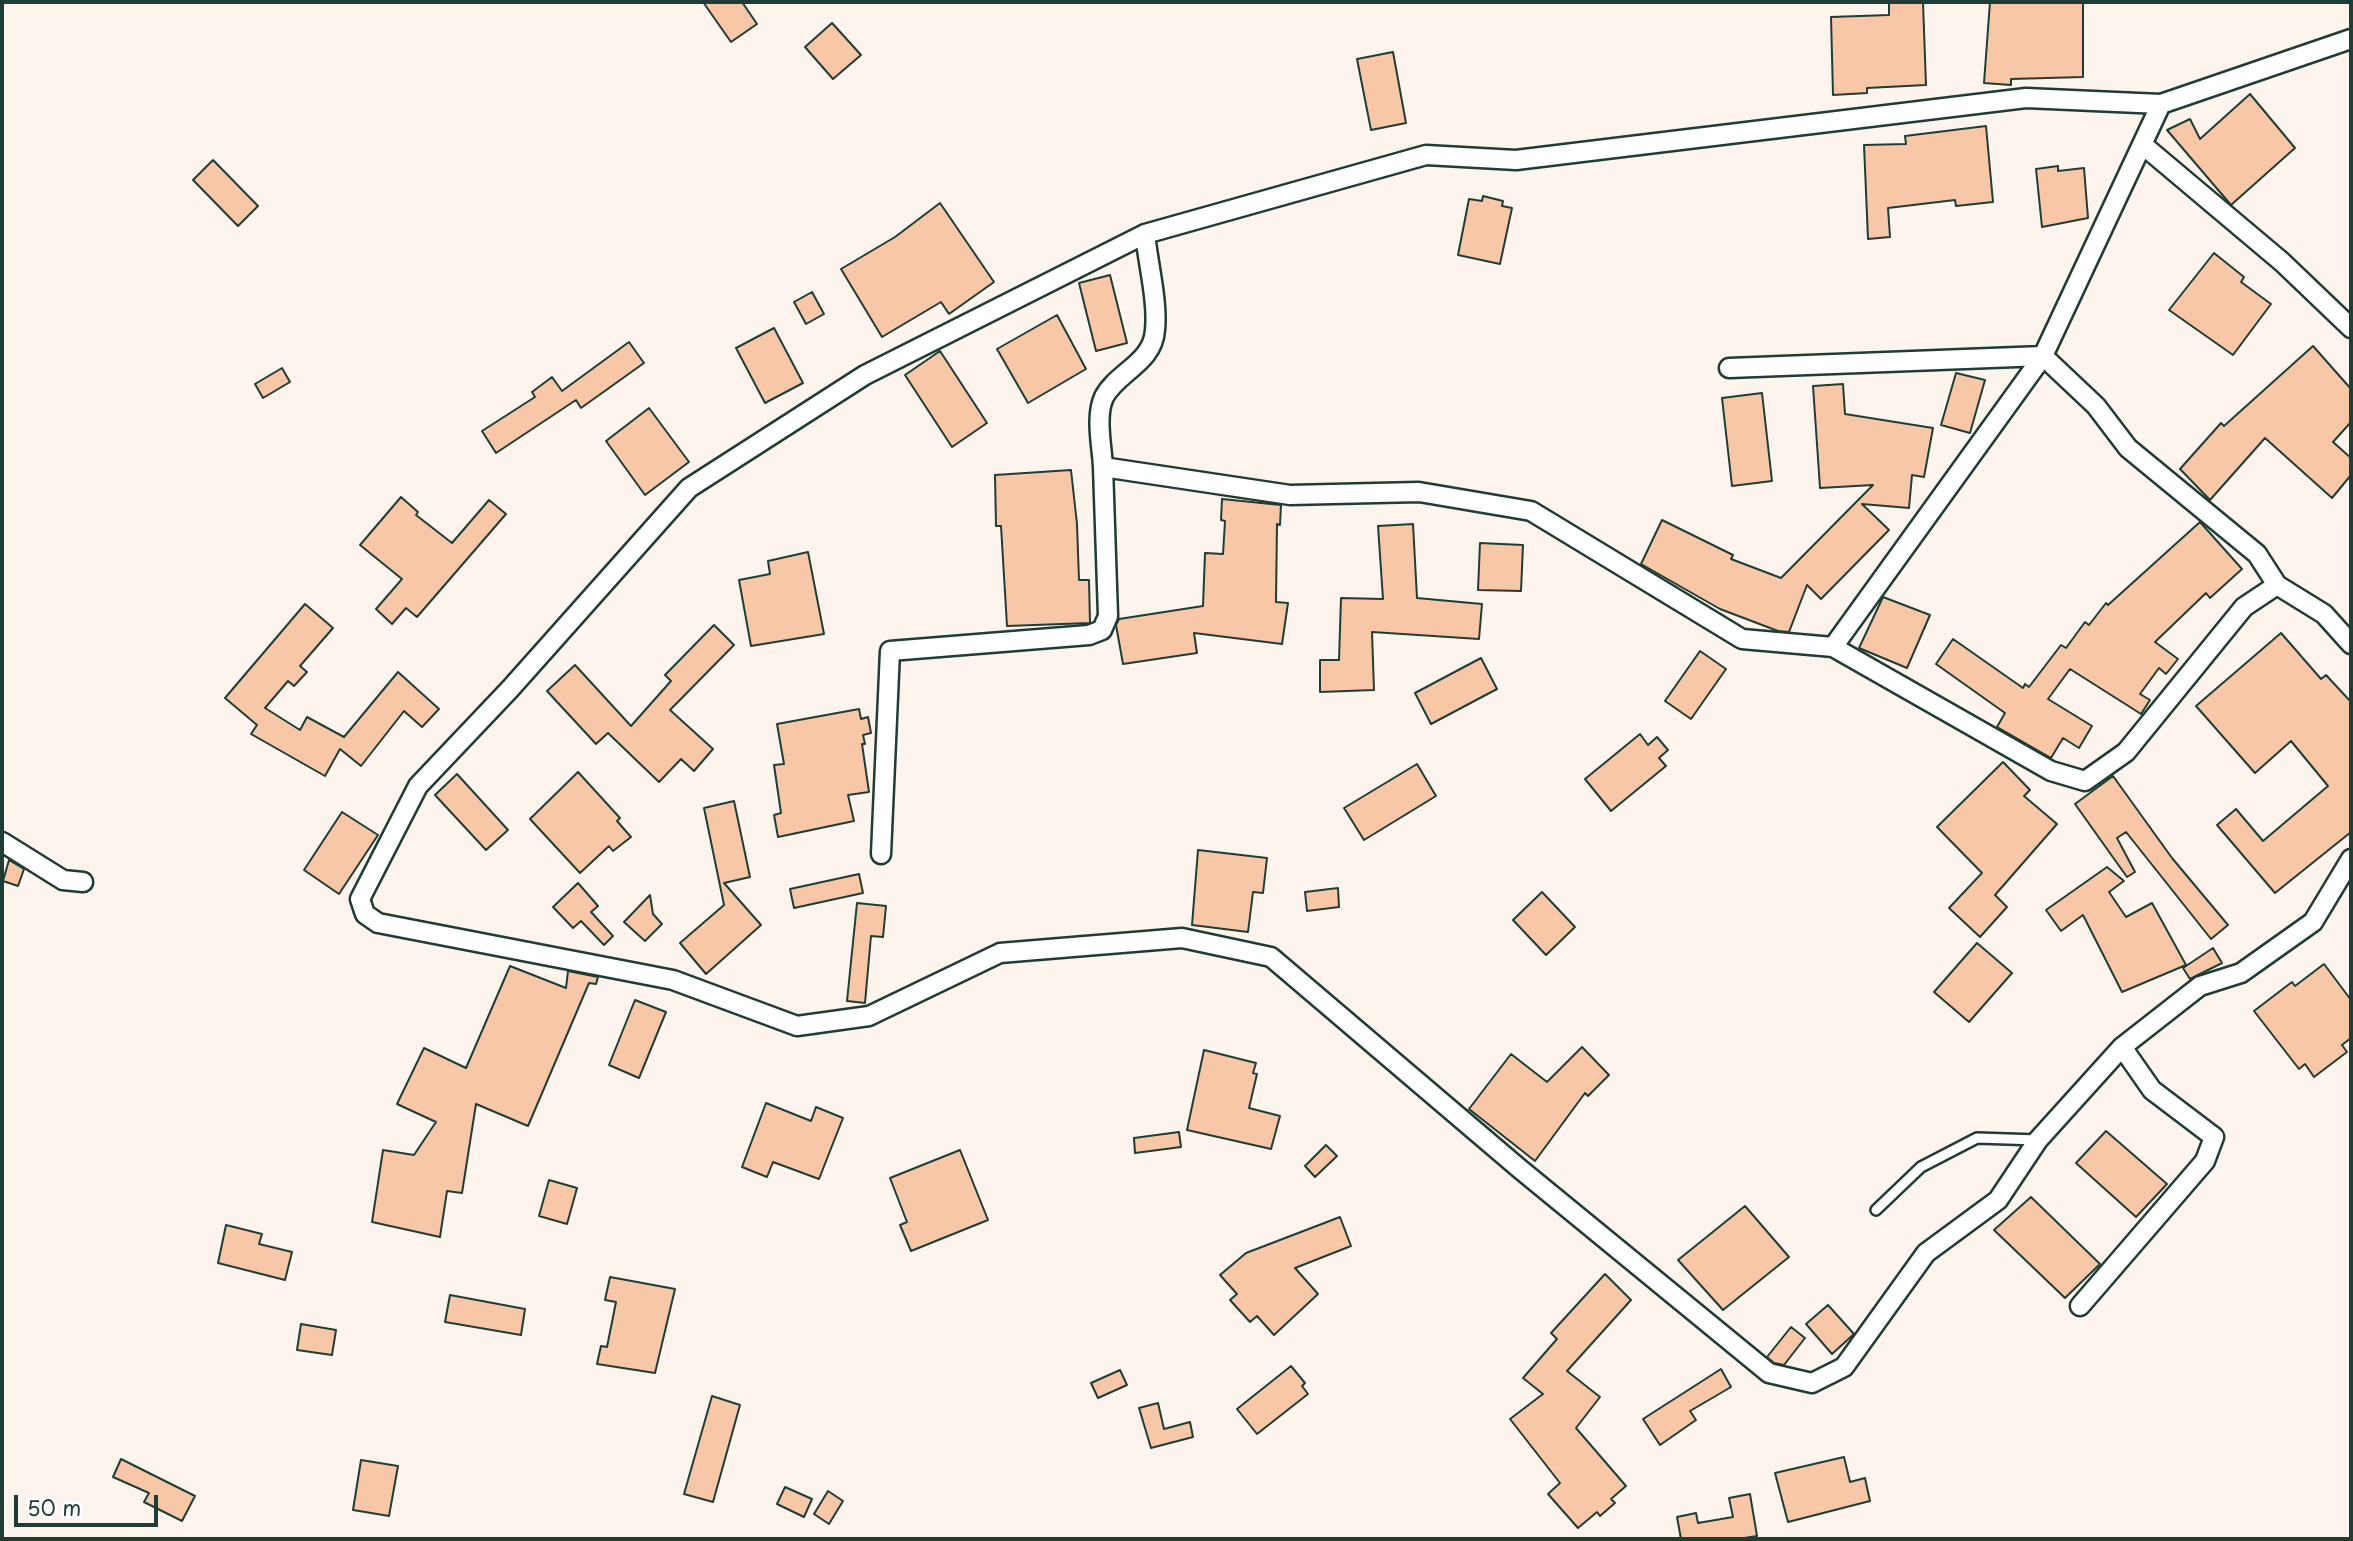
<!DOCTYPE html>
<html>
<head>
<meta charset="utf-8">
<style>
	body { margin:0 }
	#map { position:relative; width:2353px; height:1541px; overflow:hidden; background:#fef4ee; font-family:"Playpen Sans",sans-serif }
	canvas { display:block }
	.frame { position:absolute; inset:0; border:4px solid #1f3d34; pointer-events:none }
	.scale { position:absolute; left:14px; top:1495px; width:144px; height:32px; box-sizing:border-box; border:4px solid #1f3d34; border-top:0; padding-left:9px; font-size:21px; line-height:24px; white-space:nowrap; color:#1f3d34; -webkit-text-stroke:5px #fff; paint-order:stroke }
</style>
</head>
<body>
<div id="map">
<canvas width="2353" height="1541"></canvas>
<div class="frame"></div>
<div class="scale">50 m</div>
</div>
<script>
const ctx = document.querySelector('canvas').getContext('2d');
ctx.lineJoin = 'round';
function fillPath(path, color) { ctx.fillStyle = color; ctx.fill(path, 'evenodd'); }
function trace(path, color, width, dash) { ctx.strokeStyle = color; ctx.lineWidth = width; ctx.lineCap = dash ? 'butt' : 'round'; ctx.setLineDash(dash || []); ctx.stroke(path); }
const building = new Path2D(`
	M 703,2 L 742,2 L 757,24 L 731,42 Z
	M 1889,2 L 1923,2 L 1926,85 L 1867,88 L 1867,93 L 1833,95 L 1831,17 L 1889,15 Z
	M 1990,2 L 2083,2 L 2083,77 L 2011,79 L 2011,85 L 1984,83 Z
	M 832,23 L 861,55 L 833,79 L 805,47 Z
	M 1393,52 L 1406,123 L 1371,130 L 1357,59 Z
	M 2250,94 L 2295,148 L 2231,205 L 2167,130 L 2190,119 L 2200,139 Z
	M 1986,126 L 1993,202 L 1956,206 L 1955,200 L 1888,208 L 1890,237 L 1868,239 L 1864,145 L 1906,144 L 1905,136 Z
	M 213,160 L 258,206 L 238,226 L 193,180 Z
	M 2058,166 L 2058,171 L 2084,168 L 2088,218 L 2042,227 L 2036,169 Z
	M 1483,196 L 1503,201 L 1502,206 L 1512,208 L 1500,264 L 1458,255 L 1469,199 L 1482,201 Z
	M 940,203 L 994,282 L 949,314 L 941,302 L 882,337 L 841,269 L 895,237 Z
	M 2214,253 L 2244,277 L 2241,282 L 2271,304 L 2233,355 L 2169,310 Z
	M 1110,275 L 1127,343 L 1096,351 L 1079,283 Z
	M 812,292 L 824,314 L 806,324 L 794,302 Z
	M 1057,315 L 1086,369 L 1028,403 L 997,349 Z
	M 774,328 L 803,383 L 765,403 L 736,348 Z
	M 629,342 L 644,363 L 581,408 L 576,400 L 496,453 L 482,431 L 535,397 L 532,392 L 552,377 L 562,391 Z
	M 2313,346 L 2351,389 L 2351,422 L 2333,442 L 2351,458 L 2351,475 L 2332,498 L 2265,438 L 2210,500 L 2180,469 L 2221,423 L 2224,426 Z
	M 940,351 L 987,423 L 952,447 L 905,375 Z
	M 282,368 L 290,382 L 263,398 L 255,384 Z
	M 1956,373 L 1985,380 L 1970,433 L 1941,425 Z
	M 1843,384 L 1845,414 L 1933,428 L 1924,477 L 1912,475 L 1909,508 L 1862,504 L 1889,530 L 1821,599 L 1807,585 L 1789,632 L 1778,631 L 1720,609 L 1641,564 L 1662,520 L 1733,555 L 1731,559 L 1781,578 L 1873,485 L 1820,488 L 1813,386 Z
	M 1762,393 L 1772,481 L 1732,486 L 1722,398 Z
	M 649,408 L 689,462 L 645,495 L 606,441 Z
	M 1071,470 L 1077,524 L 1079,580 L 1089,580 L 1090,623 L 1007,626 L 1001,526 L 996,526 L 995,475 Z
	M 401,497 L 418,512 L 416,515 L 452,543 L 489,500 L 506,514 L 417,617 L 406,608 L 392,624 L 376,609 L 402,579 L 360,545 Z
	M 1222,499 L 1281,505 L 1280,525 L 1277,524 L 1276,602 L 1288,603 L 1282,644 L 1194,633 L 1197,653 L 1123,664 L 1116,625 L 1119,619 L 1203,606 L 1205,553 L 1223,554 L 1225,521 L 1221,520 Z
	M 2200,522 L 2242,569 L 2210,598 L 2206,593 L 2155,642 L 2178,659 L 2166,674 L 2159,668 L 2140,694 L 2150,700 L 2141,714 L 2070,669 L 2048,699 L 2092,726 L 2079,748 L 2063,738 L 2051,758 L 1997,727 L 2005,713 L 1936,664 L 1953,639 L 2023,688 L 2025,684 L 2029,687 L 2061,645 L 2066,648 L 2085,622 L 2089,625 L 2106,603 L 2108,605 Z
	M 1413,524 L 1417,598 L 1482,604 L 1479,639 L 1372,632 L 1374,690 L 1320,692 L 1320,660 L 1339,660 L 1341,598 L 1383,599 L 1378,526 Z
	M 1480,543 L 1523,545 L 1521,591 L 1478,590 Z
	M 808,552 L 824,634 L 751,646 L 739,580 L 770,574 L 768,561 Z
	M 1883,597 L 1930,615 L 1907,668 L 1859,648 Z
	M 305,604 L 333,628 L 300,666 L 307,672 L 294,686 L 288,681 L 265,708 L 300,730 L 307,717 L 344,737 L 398,672 L 439,709 L 422,727 L 404,711 L 361,766 L 340,749 L 325,776 L 251,734 L 257,725 L 225,698 Z
	M 714,625 L 734,645 L 670,710 L 713,749 L 694,771 L 681,759 L 659,782 L 608,733 L 596,744 L 547,691 L 575,665 L 631,726 L 671,681 L 665,675 Z
	M 2281,633 L 2321,679 L 2326,675 L 2351,702 L 2351,832 L 2275,893 L 2217,825 L 2236,809 L 2263,841 L 2328,786 L 2291,741 L 2255,773 L 2196,706 Z
	M 1700,651 L 1726,669 L 1691,719 L 1665,701 Z
	M 1481,658 L 1497,689 L 1431,724 L 1415,693 Z
	M 859,709 L 861,719 L 868,717 L 871,733 L 863,735 L 865,744 L 862,744 L 869,792 L 848,795 L 854,821 L 778,837 L 774,815 L 781,813 L 774,765 L 784,764 L 777,724 Z
	M 1640,734 L 1648,745 L 1657,737 L 1668,750 L 1659,758 L 1666,766 L 1611,811 L 1585,779 Z
	M 2003,762 L 2030,790 L 2024,796 L 2057,824 L 1995,895 L 2007,907 L 1980,937 L 1949,908 L 1982,873 L 1937,827 Z
	M 1417,764 L 1436,796 L 1364,840 L 1344,808 Z
	M 578,772 L 620,818 L 617,821 L 631,837 L 613,851 L 609,846 L 580,873 L 530,819 Z
	M 457,774 L 508,830 L 486,850 L 435,795 Z
	M 2113,776 L 2172,858 L 2228,925 L 2211,939 L 2126,832 L 2117,838 L 2135,872 L 2127,877 L 2075,804 Z
	M 734,801 L 750,877 L 724,883 L 761,925 L 706,974 L 680,943 L 724,905 L 704,808 Z
	M 342,812 L 378,835 L 339,894 L 304,870 Z
	M 1198,850 L 1267,858 L 1263,893 L 1253,892 L 1248,932 L 1192,925 Z
	M 9,860 L 24,869 L 18,886 L 3,881 Z
	M 2107,867 L 2124,881 L 2109,892 L 2126,917 L 2152,903 L 2186,965 L 2122,992 L 2083,915 L 2061,931 L 2046,910 Z
	M 859,874 L 863,893 L 794,908 L 790,889 Z
	M 578,883 L 598,906 L 591,912 L 613,936 L 604,945 L 581,921 L 573,928 L 553,907 Z
	M 1338,888 L 1339,907 L 1307,911 L 1305,892 Z
	M 1542,892 L 1575,927 L 1546,955 L 1513,920 Z
	M 650,895 L 653,914 L 662,924 L 645,941 L 624,922 Z
	M 857,903 L 886,906 L 883,937 L 871,936 L 865,1003 L 847,1001 Z
	M 1977,943 L 2012,973 L 1969,1022 L 1934,992 Z
	M 2213,948 L 2222,963 L 2190,979 L 2183,968 Z
	M 2324,964 L 2351,1000 L 2351,1038 L 2342,1045 L 2347,1052 L 2314,1077 L 2305,1064 L 2299,1069 L 2254,1011 L 2292,982 L 2295,986 Z
	M 510,966 L 566,988 L 568,971 L 598,977 L 596,984 L 589,983 L 528,1126 L 476,1104 L 462,1193 L 447,1191 L 440,1237 L 372,1222 L 383,1150 L 414,1155 L 436,1122 L 397,1104 L 424,1048 L 466,1068 Z
	M 635,1000 L 666,1012 L 639,1078 L 609,1065 Z
	M 1582,1047 L 1609,1075 L 1588,1096 L 1585,1093 L 1535,1161 L 1469,1109 L 1511,1054 L 1547,1082 Z
	M 1204,1050 L 1256,1063 L 1253,1073 L 1257,1074 L 1249,1108 L 1280,1116 L 1271,1149 L 1187,1130 Z
	M 766,1103 L 811,1121 L 816,1107 L 843,1118 L 819,1179 L 773,1162 L 767,1177 L 742,1167 Z
	M 2106,1131 L 2167,1184 L 2136,1217 L 2076,1163 Z
	M 1179,1132 L 1181,1147 L 1135,1153 L 1134,1138 Z
	M 1326,1145 L 1337,1156 L 1315,1177 L 1305,1166 Z
	M 960,1150 L 988,1220 L 911,1251 L 900,1225 L 907,1222 L 890,1178 Z
	M 549,1180 L 577,1188 L 567,1224 L 539,1216 Z
	M 2031,1197 L 2100,1264 L 2065,1298 L 1994,1230 Z
	M 1745,1206 L 1789,1257 L 1723,1310 L 1678,1260 Z
	M 1340,1217 L 1351,1246 L 1295,1268 L 1318,1294 L 1274,1335 L 1257,1316 L 1250,1322 L 1230,1300 L 1237,1294 L 1220,1275 L 1246,1253 Z
	M 226,1225 L 262,1234 L 259,1244 L 292,1252 L 285,1280 L 218,1263 Z
	M 1605,1274 L 1631,1300 L 1567,1371 L 1600,1397 L 1576,1428 L 1626,1486 L 1611,1499 L 1615,1503 L 1600,1516 L 1597,1512 L 1578,1528 L 1548,1494 L 1560,1483 L 1510,1419 L 1543,1394 L 1523,1378 L 1557,1339 L 1551,1333 Z
	M 610,1277 L 675,1289 L 655,1373 L 597,1364 L 601,1346 L 607,1347 L 616,1302 L 605,1300 Z
	M 450,1295 L 525,1309 L 521,1335 L 445,1322 Z
	M 1828,1305 L 1854,1334 L 1832,1354 L 1806,1324 Z
	M 301,1324 L 336,1330 L 332,1355 L 297,1350 Z
	M 1791,1327 L 1805,1338 L 1784,1365 L 1774,1363 L 1767,1357 Z
	M 1291,1366 L 1305,1383 L 1302,1386 L 1308,1394 L 1257,1434 L 1237,1409 Z
	M 1721,1369 L 1731,1387 L 1690,1411 L 1696,1420 L 1660,1445 L 1643,1419 Z
	M 1120,1370 L 1127,1385 L 1098,1398 L 1091,1383 Z
	M 712,1396 L 740,1405 L 713,1502 L 684,1494 Z
	M 1158,1403 L 1164,1429 L 1190,1422 L 1193,1437 L 1151,1448 L 1139,1408 Z
	M 1844,1457 L 1850,1482 L 1865,1478 L 1870,1501 L 1788,1522 L 1775,1473 Z
	M 121,1459 L 195,1496 L 182,1521 L 144,1502 L 149,1493 L 113,1477 Z
	M 361,1460 L 398,1466 L 389,1516 L 353,1510 Z
	M 785,1487 L 812,1499 L 804,1517 L 777,1504 Z
	M 828,1491 L 843,1501 L 829,1524 L 814,1514 Z
	M 1750,1494 L 1757,1536 L 1738,1539 L 1681,1539 L 1677,1517 L 1696,1513 L 1698,1523 L 1733,1517 L 1729,1498 Z`);
fillPath(building, '#f8c7a8');
trace(building, '#1f3d34', 2);
const lane = new Path2D(`
	M 1876,1210 L 1921,1167 L 1977,1138 L 2038,1140`);
const street = new Path2D(`
	M 2351,39 L 2161,104 L 2026,98 L 1516,160 L 1426,155 L 1145,234 L 865,375 L 689,488 L 510,689 L 418,786 L 360,899 L 365,914 L 378,923 L 673,980 L 797,1026 L 869,1016 L 1000,953 L 1182,938 L 1271,957 L 1520,1169 L 1769,1373 L 1812,1383 L 1844,1367 L 1926,1253 L 1998,1200 L 2038,1140 L 2122,1047 L 2200,986 L 2241,973 L 2313,922 L 2351,859
	M 2143,145 L 2282,262 L 2351,328
	M 1729,368 L 2043,356 L 2096,406 L 2128,448 L 2257,554 L 2277,585
	M 1103,467 C 1102,447 1095,416 1104,397 C 1117,372 1153,363 1155,330 C 1158,302 1148,263 1145,234
	M 1833,647 L 2051,771 L 2085,781 L 2126,752 L 2244,607 L 2277,585 L 2324,614 L 2351,644
	M 2,842 L 63,880 L 83,882
	M 881,854 L 890,651 L 1089,635 L 1102,630 L 1108,616 L 1103,467 L 1290,495 L 1419,492 L 1531,511 L 1742,639 L 1833,647 L 2043,356 L 2161,104
	M 2080,1306 L 2205,1161 L 2214,1137 L 2152,1090 L 2122,1047`);
trace(lane, '#1f3d34', 14);
trace(street, '#1f3d34', 23);
trace(lane, '#fff', 9);
trace(street, '#fff', 18);
</script>
</body>
</html>
